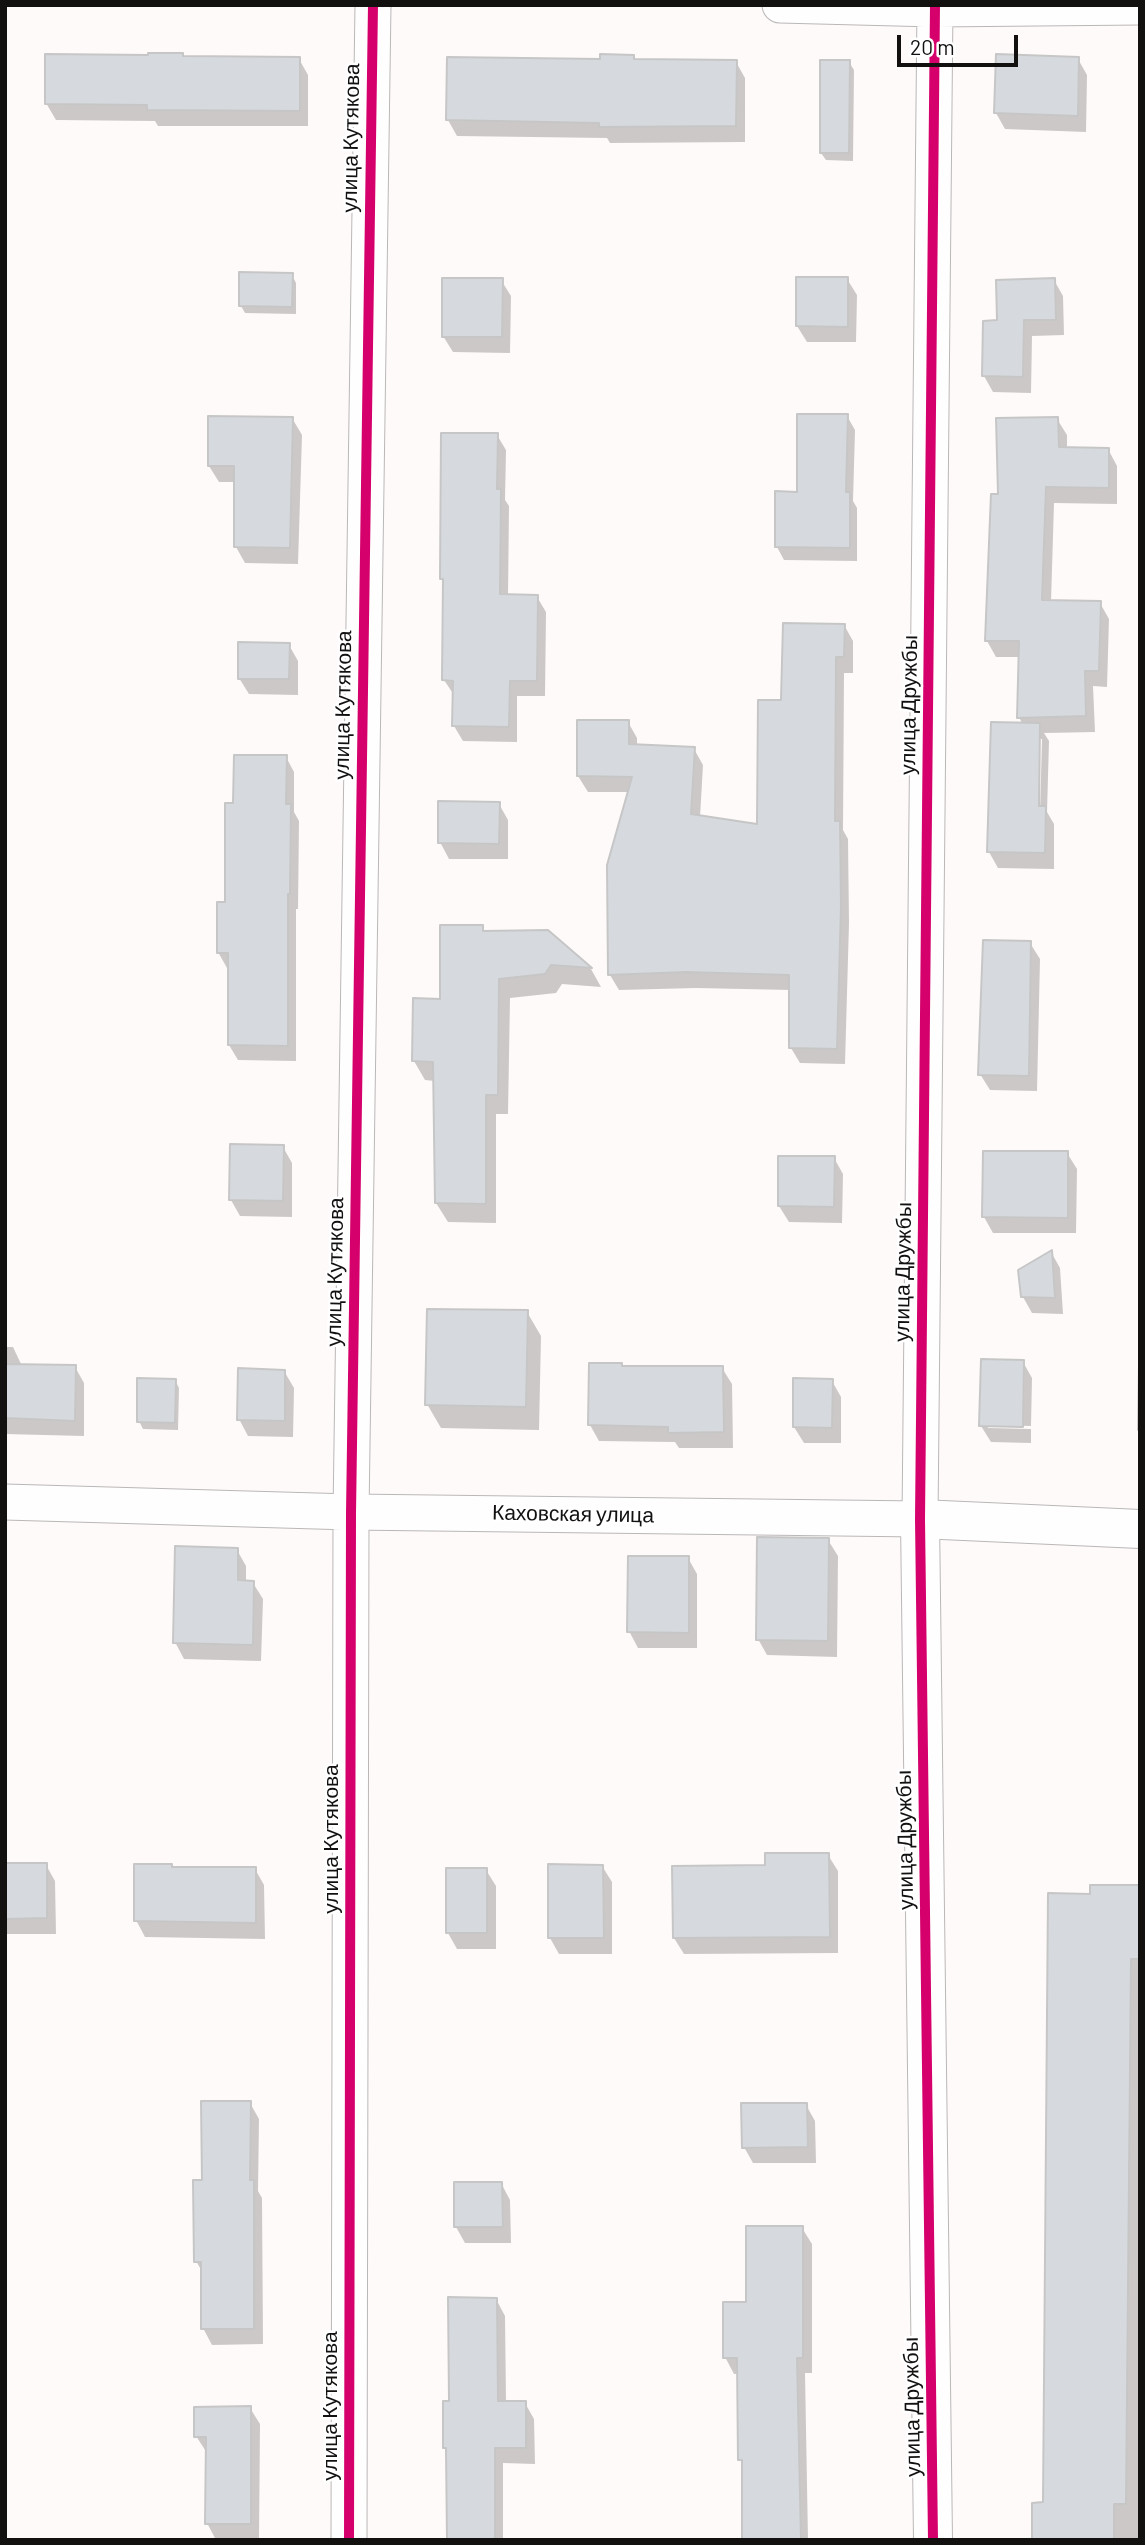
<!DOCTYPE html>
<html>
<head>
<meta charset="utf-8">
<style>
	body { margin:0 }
	#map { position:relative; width:1145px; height:2545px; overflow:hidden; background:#fefaf9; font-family:Barlow,sans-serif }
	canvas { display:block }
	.frame { position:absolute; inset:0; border:7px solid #131110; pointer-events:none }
	.scale { position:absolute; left:897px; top:35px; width:121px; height:32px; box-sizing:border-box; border:4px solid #131110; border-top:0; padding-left:9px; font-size:21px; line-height:24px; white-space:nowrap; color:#131110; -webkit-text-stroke:5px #fff; paint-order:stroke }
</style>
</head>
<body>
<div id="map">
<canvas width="1145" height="2545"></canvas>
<div class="frame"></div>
<div class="scale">20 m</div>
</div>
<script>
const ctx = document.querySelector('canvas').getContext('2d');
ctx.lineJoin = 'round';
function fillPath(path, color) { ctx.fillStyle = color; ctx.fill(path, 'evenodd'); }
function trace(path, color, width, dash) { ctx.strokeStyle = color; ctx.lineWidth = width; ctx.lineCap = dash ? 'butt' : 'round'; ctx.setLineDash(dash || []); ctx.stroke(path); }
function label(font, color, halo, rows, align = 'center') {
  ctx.font = font + ' Barlow,sans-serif'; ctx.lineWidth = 5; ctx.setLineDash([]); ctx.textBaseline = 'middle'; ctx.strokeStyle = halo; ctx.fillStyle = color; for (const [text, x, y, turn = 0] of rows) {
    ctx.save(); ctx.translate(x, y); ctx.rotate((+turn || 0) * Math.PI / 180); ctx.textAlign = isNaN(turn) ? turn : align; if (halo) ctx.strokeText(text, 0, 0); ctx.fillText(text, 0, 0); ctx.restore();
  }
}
fillPath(new Path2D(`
	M 183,57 L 299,59 L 308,75 L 308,126 L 158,126 L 155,121 L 56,120 L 46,103 Z
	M 633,57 L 636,61 L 736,62 L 745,78 L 745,142 L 610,143 L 607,138 L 457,136 L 448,120 L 602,61 Z
	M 1078,59 L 1087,75 L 1086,132 L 1005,129 L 996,113 Z
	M 849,62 L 854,70 L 853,161 L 826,160 L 821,153 Z
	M 292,275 L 296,283 L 296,314 L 245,313 L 241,306 Z
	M 847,279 L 857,295 L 856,342 L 807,342 L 797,326 Z
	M 501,280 L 511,296 L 510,353 L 453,352 L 443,336 Z
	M 1054,280 L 1063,296 L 1064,335 L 1032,336 L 1031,393 L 993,392 L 984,376 L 999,322 Z
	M 847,416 L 855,430 L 853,501 L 857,508 L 857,561 L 784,560 L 777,547 L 798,493 Z
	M 292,418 L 302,435 L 298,564 L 245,563 L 236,547 L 236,482 L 219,482 L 209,466 Z
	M 1057,419 L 1067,435 L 1067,449 L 1108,449 L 1117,466 L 1117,504 L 1054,503 L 1051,602 L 1100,603 L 1109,619 L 1107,687 L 1093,686 L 1095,732 L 1044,733 L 1049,741 L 1047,812 L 1054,824 L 1054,869 L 998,868 L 989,852 L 1023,725 L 1019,717 L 1020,657 L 996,657 L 987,641 L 1000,496 ZM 1038,739 L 1042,739 L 1040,814 L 1037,814 Z
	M 497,435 L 506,450 L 505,500 L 509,506 L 508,596 L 537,597 L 546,612 L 545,696 L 517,696 L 517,742 L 463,741 L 454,726 L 454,695 L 444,680 L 445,584 L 442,579 Z
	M 844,625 L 853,641 L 853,673 L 844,673 L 843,830 L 848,839 L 849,923 L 845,1064 L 800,1063 L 791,1048 L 791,990 L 696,988 L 619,990 L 610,975 L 629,792 L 588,792 L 578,776 L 628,722 L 637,738 L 637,746 L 694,749 L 703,765 L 700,817 L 758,826 L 783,702 Z
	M 289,645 L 298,661 L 298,695 L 249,694 L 239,678 Z
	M 286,757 L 294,772 L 294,812 L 299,821 L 298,909 L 296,909 L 296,1061 L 238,1060 L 229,1045 L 230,968 L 227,968 L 218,952 L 227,904 L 235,805 Z
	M 499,804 L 508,820 L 508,859 L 449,859 L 440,842 Z
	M 482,927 L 485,933 L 548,932 L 591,969 L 601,987 L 562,984 L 556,993 L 510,998 L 508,1114 L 496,1114 L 496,1223 L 448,1222 L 436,1203 L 435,1081 L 425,1080 L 414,1061 Z
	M 1030,943 L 1040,959 L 1037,1091 L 990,1090 L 980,1074 Z
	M 283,1147 L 292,1163 L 292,1217 L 240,1216 L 231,1200 Z
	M 1067,1153 L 1077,1169 L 1076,1233 L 993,1233 L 984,1217 Z
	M 834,1158 L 843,1174 L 842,1223 L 789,1222 L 779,1206 Z
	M 1051,1252 L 1060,1268 L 1063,1314 L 1032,1313 L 1023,1297 Z
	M 527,1312 L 541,1336 L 539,1430 L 441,1428 L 427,1404 Z
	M 5,1347 L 13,1347 L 22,1366 L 75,1367 L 84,1383 L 84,1436 L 5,1434 Z
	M 1023,1362 L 1032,1378 L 1031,1426 L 988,1425 L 988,1428 L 1031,1429 L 1031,1443 L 991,1442 L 981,1426 Z
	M 1138,1365 L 1140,1365 L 1140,1434 L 1137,1430 Z
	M 623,1368 L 722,1368 L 732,1384 L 733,1448 L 679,1448 L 675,1442 L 599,1441 L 590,1425 Z
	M 284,1371 L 294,1388 L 293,1437 L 248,1436 L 239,1419 Z
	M 175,1380 L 179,1388 L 178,1430 L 143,1429 L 139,1421 Z
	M 832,1381 L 841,1397 L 841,1443 L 804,1443 L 794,1427 Z
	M 828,1540 L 838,1556 L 837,1657 L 767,1655 L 758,1639 Z
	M 237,1550 L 246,1566 L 246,1582 L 253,1583 L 263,1599 L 261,1661 L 184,1659 L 175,1642 Z
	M 688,1558 L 697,1574 L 697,1648 L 638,1648 L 629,1631 Z
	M 828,1855 L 838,1871 L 838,1953 L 684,1954 L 674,1938 L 767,1867 Z
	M 5,1865 L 46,1865 L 55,1881 L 56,1934 L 7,1934 L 5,1930 Z
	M 602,1866 L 612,1882 L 612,1954 L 559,1954 L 550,1938 Z
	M 172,1869 L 255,1869 L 264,1885 L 265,1939 L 145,1937 L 136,1920 Z
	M 486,1870 L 496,1886 L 496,1949 L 457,1949 L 448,1933 Z
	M 1140,1887 L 1140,2540 L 1034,2540 L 1044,2504 L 1092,1895 Z
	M 250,2103 L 259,2119 L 258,2191 L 262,2198 L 263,2344 L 212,2345 L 203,2328 L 203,2273 L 196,2261 L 204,2182 Z
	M 806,2105 L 815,2121 L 816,2163 L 753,2163 L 744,2147 Z
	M 501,2183 L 510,2200 L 511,2243 L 465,2243 L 456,2227 Z
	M 802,2228 L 812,2244 L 812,2373 L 805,2373 L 808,2540 L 743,2540 L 743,2465 L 740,2460 L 739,2374 L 734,2374 L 725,2357 L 748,2304 Z
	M 496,2299 L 505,2316 L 506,2403 L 525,2403 L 534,2419 L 535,2464 L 503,2463 L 503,2540 L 449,2540 L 448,2453 L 444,2447 L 450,2403 Z
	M 250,2408 L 260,2424 L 259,2539 L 216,2540 L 207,2523 L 207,2453 L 196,2436 Z`), '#0003');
const building = new Path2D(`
	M 148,53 L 183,53 L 183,56 L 300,57 L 300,111 L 147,110 L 147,105 L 45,104 L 45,54 L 148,55 Z
	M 600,54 L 634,55 L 634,59 L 737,60 L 736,126 L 599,127 L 599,123 L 446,120 L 447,57 L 600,59 Z
	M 996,54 L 1079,57 L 1078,116 L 994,113 Z
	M 820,60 L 850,60 L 849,153 L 820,153 Z
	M 239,272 L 293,273 L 292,307 L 239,306 Z
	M 796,277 L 848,277 L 848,327 L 796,326 Z
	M 442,278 L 503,278 L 502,337 L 442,337 Z
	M 1055,278 L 1056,320 L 1024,320 L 1023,377 L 982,376 L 983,321 L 997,320 L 996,280 Z
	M 797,414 L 848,414 L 846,492 L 850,492 L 850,548 L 775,547 L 775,491 L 797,492 Z
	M 208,416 L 293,417 L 290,548 L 234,547 L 234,466 L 208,466 Z
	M 1058,417 L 1059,447 L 1109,448 L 1109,488 L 1046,487 L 1042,600 L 1101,601 L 1099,671 L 1085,671 L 1086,716 L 1017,718 L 1019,641 L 985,641 L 991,494 L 998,494 L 996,418 Z
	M 441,433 L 498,433 L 497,489 L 501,489 L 500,594 L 538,595 L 537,681 L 510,681 L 509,727 L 452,726 L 453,681 L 442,680 L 443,579 L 440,579 Z
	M 783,623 L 845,624 L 844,657 L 836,657 L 835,821 L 840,821 L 841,906 L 837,1049 L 789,1048 L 789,975 L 686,972 L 608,975 L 607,865 L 632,777 L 577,776 L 577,720 L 629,720 L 629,744 L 695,747 L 691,814 L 757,824 L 758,700 L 781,700 Z
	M 238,642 L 290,643 L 289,679 L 238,679 Z
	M 991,722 L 1040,723 L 1039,806 L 1046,806 L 1045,853 L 987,852 Z
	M 234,755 L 287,755 L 286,804 L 291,804 L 290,894 L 288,894 L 288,1046 L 228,1045 L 228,953 L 217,953 L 217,902 L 225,902 L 225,803 L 233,803 Z
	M 438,801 L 500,802 L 499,844 L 438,843 Z
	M 440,925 L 483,925 L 483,931 L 548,930 L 592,968 L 551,965 L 545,974 L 499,979 L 498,1095 L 486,1095 L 486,1204 L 435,1203 L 433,1062 L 412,1061 L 413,998 L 440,999 Z
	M 983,940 L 1031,941 L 1029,1076 L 978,1075 Z
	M 230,1144 L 284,1145 L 283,1201 L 229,1200 Z
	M 983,1151 L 1068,1151 L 1068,1218 L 982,1217 Z
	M 778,1156 L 835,1156 L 834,1207 L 778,1206 Z
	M 1052,1250 L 1055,1298 L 1021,1297 L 1018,1270 Z
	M 427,1309 L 528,1310 L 526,1407 L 425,1405 Z
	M 981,1359 L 1024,1360 L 1023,1427 L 979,1426 Z
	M 589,1363 L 622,1363 L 622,1366 L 723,1366 L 724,1432 L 668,1433 L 668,1427 L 588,1425 Z
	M 5,1364 L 76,1365 L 75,1421 L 5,1418 Z
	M 238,1368 L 285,1370 L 285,1421 L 237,1420 Z
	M 137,1378 L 176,1379 L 175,1423 L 137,1422 Z
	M 793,1378 L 833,1379 L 832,1428 L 793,1427 Z
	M 757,1537 L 829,1538 L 828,1641 L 756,1640 Z
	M 175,1546 L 238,1548 L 238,1580 L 254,1581 L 253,1645 L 173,1643 Z
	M 628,1556 L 689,1556 L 689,1633 L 627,1632 Z
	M 765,1853 L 829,1853 L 830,1937 L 673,1938 L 672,1866 L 765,1865 Z
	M 5,1863 L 47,1863 L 47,1918 L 5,1919 Z
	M 134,1864 L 172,1864 L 172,1867 L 256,1867 L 256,1923 L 134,1921 Z
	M 548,1864 L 603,1865 L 604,1938 L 548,1938 Z
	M 446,1868 L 487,1868 L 487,1933 L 446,1933 Z
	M 1090,1885 L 1140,1885 L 1140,1959 L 1131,1959 L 1126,2504 L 1114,2504 L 1114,2540 L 1032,2540 L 1032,2503 L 1043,2502 L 1048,1893 L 1090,1894 Z
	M 201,2101 L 251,2101 L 250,2180 L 254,2180 L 254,2329 L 201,2329 L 201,2262 L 194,2262 L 193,2180 L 202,2180 Z
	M 741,2103 L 807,2103 L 808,2147 L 742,2148 Z
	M 454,2182 L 502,2182 L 503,2227 L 454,2227 Z
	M 746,2226 L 803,2226 L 803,2358 L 797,2358 L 801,2540 L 742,2540 L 742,2460 L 738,2460 L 737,2358 L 723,2358 L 723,2302 L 746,2302 Z
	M 448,2297 L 497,2298 L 498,2401 L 526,2401 L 526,2448 L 495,2448 L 495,2540 L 447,2540 L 446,2448 L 443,2448 L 443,2401 L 449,2401 Z
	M 251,2406 L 251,2524 L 205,2524 L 206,2437 L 194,2437 L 194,2407 Z`);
fillPath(building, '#d6dade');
trace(building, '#c7c6c6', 2);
const street = new Path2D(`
	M 780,5 L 935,9 L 1140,7
	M 5,1502 L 351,1512 L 920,1519 L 935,5
	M 349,2540 L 351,1512 L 373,5`);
const secondary = new Path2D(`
	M 933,2540 L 920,1519 L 1140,1529`);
trace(street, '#bab7b7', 37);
trace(secondary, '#bab7b7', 40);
trace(street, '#fffefe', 35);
trace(secondary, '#fffefe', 38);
trace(new Path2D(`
	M 349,2540 L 351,1512 L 373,5
	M 933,2540 L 920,1519 L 935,5`), '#d6006c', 10);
label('21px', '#131110', '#fff', [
	["улица Кутякова",351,138,-89],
	["улица Кутякова",343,705,-89],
	["улица Дружбы",909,705,-89],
	["улица Кутякова",335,1272,-89],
	["улица Дружбы",903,1272,-89],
	["Каховская улица",573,1514,1],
	["улица Кутякова",331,1839,-90],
	["улица Дружбы",905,1840,-91],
	["улица Кутякова",330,2406,-90],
	["улица Дружбы",912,2407,-91]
]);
</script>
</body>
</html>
